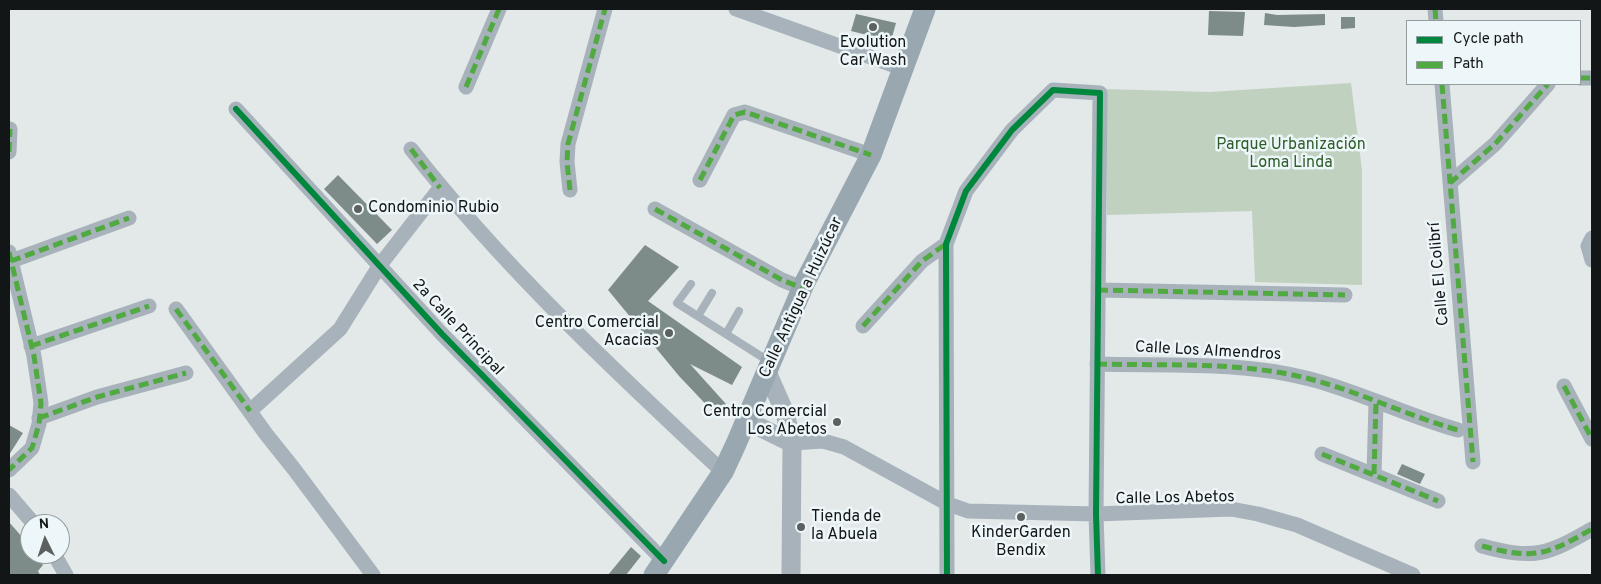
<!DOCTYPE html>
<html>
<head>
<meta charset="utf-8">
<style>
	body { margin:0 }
	#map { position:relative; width:1601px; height:584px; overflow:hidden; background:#e3e8e8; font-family:Overpass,sans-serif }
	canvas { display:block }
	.frame { position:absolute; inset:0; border:10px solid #131617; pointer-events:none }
	.legend { position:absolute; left:1406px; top:20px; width:175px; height:65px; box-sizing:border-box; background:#edf6f8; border:1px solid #969c9e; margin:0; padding:6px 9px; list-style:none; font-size:15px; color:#131617 }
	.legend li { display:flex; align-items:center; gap:10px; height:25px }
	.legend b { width:25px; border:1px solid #969c9e }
	.north { position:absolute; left:20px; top:514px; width:50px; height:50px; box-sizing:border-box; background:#edf6f8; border:1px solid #969c9e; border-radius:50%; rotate:356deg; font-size:14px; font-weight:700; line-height:20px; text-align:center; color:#131617 }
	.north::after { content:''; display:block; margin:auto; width:18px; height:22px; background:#5c6060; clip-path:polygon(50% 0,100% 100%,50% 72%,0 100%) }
</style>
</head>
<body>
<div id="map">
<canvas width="1601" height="584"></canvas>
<div class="frame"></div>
<ul class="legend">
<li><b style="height:6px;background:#00873e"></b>Cycle path</li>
<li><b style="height:6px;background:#51a942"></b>Path</li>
</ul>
<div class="north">N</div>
</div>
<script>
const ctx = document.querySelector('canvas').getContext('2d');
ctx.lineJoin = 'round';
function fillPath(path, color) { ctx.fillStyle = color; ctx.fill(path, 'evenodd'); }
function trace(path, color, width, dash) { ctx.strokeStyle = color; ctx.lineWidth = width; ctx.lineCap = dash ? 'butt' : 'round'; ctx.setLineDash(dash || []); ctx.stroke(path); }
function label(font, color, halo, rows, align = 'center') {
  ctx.font = font + ' Overpass,sans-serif'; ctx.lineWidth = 5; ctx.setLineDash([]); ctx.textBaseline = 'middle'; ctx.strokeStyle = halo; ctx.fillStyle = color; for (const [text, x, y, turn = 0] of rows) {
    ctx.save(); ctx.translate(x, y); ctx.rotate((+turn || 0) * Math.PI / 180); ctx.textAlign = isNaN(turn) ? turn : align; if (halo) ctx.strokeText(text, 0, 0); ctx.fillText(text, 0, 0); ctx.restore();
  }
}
fillPath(new Path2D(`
	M 1351,83 L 1362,170 L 1362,285 L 1255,282 L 1252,211 L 1107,215 L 1105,89 L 1210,92 Z`), '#c0d1c0');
fillPath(new Path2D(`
	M 1209,11 L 1245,12 L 1243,36 L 1208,35 Z
	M 1265,13 L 1277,15 L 1325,14 L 1325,25 L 1294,27 L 1264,25 Z
	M 856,14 L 896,23 L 891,41 L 851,31 Z
	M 1341,17 L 1355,17 L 1355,28 L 1341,29 Z
	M 338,175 L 392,230 L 377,244 L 324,189 Z
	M 645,245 L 679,267 L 648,301 L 742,367 L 732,385 L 690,364 L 726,404 L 715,414 L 679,376 L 608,290 Z
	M 9,425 L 23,433 L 9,455 Z
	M 1402,464 L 1425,474 L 1420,484 L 1397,474 Z
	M 9,522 L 30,546 L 30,554 L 36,554 L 43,565 L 38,571 L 40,575 L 9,575 Z
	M 631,547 L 641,556 L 626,575 L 608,575 Z`), '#7e8c89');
trace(new Path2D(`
	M 691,284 L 677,303 L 770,362
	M 698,316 L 712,293
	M 726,334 L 739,311`), '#a7b2ba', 8);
trace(new Path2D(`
	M 736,9 L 904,69
	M 1435,9 L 1436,21
	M 1580,78 L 1592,78
	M 1442,84 L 1473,462
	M 466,87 L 499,9
	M 236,109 L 442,334 L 664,561
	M 411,149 C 503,267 614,370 723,472
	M 9,152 L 10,129
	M 700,180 L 734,115 L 745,112 L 871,155
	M 1450,183 L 1495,144 L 1548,84
	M 570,190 L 567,162 L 568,144 L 605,9
	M 655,209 L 782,280 L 802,288
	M 1592,238 L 1588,246 L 1592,260
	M 9,252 L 34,356 L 41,403 L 39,424 L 32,448 L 9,470
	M 11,261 L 129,218
	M 1098,290 L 1345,295
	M 176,309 L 266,434 L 294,469 L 373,575
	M 863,326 L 922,261 L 946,244
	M 31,346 L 149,306
	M 1097,364 C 1168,366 1241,361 1310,379 C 1360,392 1408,416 1458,430
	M 1564,386 L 1592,439
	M 250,411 L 340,329 L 380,265 L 440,188
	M 39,418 L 97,397 L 186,373
	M 792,443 L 823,441 L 844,447 L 948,504 L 968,511 L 1096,514 L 1231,509 L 1258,514 L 1297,525 L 1413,575
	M 1322,454 L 1438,501
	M 1374,474 L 1376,403
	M 9,495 L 34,524
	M 1482,546 C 1534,560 1547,555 1592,529
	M 54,554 L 66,575
	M 947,575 L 946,244 L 966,191 L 1012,130 L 1053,90 L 1100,93 L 1096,514 L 1098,575`), '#a7b2ba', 15);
trace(new Path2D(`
	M 767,372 L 785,413 L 792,443 L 791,575
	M 747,421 L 792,443`), '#a7b2ba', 19);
trace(new Path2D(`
	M 654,575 L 723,472 L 736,444 L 804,284 L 871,155 L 925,9`), '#99a7b1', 21);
trace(new Path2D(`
	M 1435,9 L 1436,21
	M 1580,78 L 1592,78
	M 1442,84 L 1473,462
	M 466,87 L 499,9
	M 411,149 L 440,188
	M 9,152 L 10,129
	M 700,180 L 734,115 L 745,112 L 871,155
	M 1450,183 L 1495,144 L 1548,84
	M 570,190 L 567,162 L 568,144 L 605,9
	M 655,209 L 782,280 L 802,288
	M 9,252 L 34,356 L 41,403 L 39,424 L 32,448 L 9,470
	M 11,261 L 129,218
	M 1098,290 L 1345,295
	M 176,309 L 250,411
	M 863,326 L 922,261 L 946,244
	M 31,346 L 149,306
	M 1097,364 C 1168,366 1241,361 1310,379 C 1360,392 1408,416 1458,430
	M 1564,386 L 1592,439
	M 39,418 L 97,397 L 186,373
	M 1322,454 L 1438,501
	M 1374,474 L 1376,403
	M 1482,546 C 1534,560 1547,555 1592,529`), '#51a942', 5, [10, 5]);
trace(new Path2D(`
	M 236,109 L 442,334 L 664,561
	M 947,575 L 946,244 L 966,191 L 1012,130 L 1053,90 L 1100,93 L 1096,514 L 1098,575`), '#00873e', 6);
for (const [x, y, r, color] of [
	[873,27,5,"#5c6060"],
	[358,209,5,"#5c6060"],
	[669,333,5,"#5c6060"],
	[837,422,5,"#5c6060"],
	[1021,517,5,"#5c6060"],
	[801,527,5,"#5c6060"]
]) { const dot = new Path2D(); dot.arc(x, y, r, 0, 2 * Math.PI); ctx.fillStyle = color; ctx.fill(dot); trace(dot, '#edf6f8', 2); }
label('16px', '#131617', '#edf6f8', [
	["Evolution",873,44],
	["Car Wash",873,62],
	["Condominio Rubio",368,209,"left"],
	["Centro Comercial",659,324,"right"],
	["Acacias",659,342,"right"],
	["Centro Comercial",827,413,"right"],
	["Los Abetos",827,431,"right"],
	["Tienda de",811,518,"left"],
	["la Abuela",811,536,"left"],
	["KinderGarden",1021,534],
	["Bendix",1021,552]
]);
label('16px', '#305e2a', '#edf6f8', [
	["Parque Urbanización",1291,146],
	["Loma Linda",1291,164]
]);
label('16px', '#131617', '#edf6f8', [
	["Calle El Colibrí",1440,274,-95],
	["Calle Antigua a Huizúcar",802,298,-65],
	["2a Calle Principal",457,328,47],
	["Calle Los Almendros",1208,352,3],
	["Calle Los Abetos",1175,499,-1]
]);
</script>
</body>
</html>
